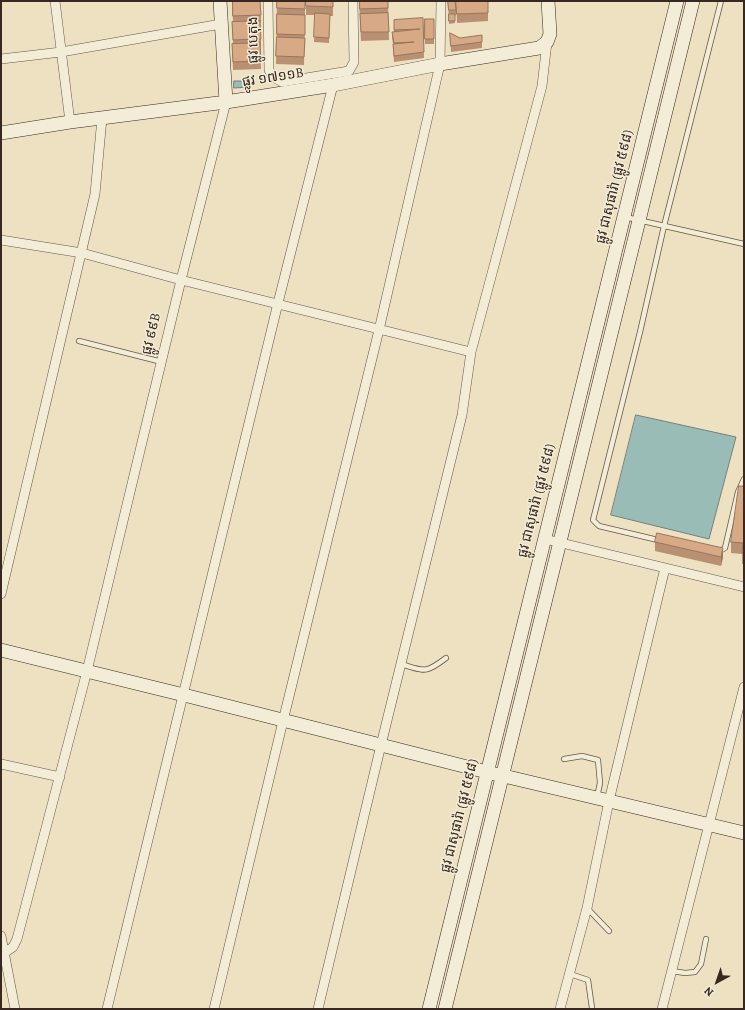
<!DOCTYPE html>
<html>
<head>
<meta charset="utf-8">
<style>
	body { margin:0 }
	#map { position:relative; width:745px; height:1010px; overflow:hidden; background:#ede1c1; font-family:Alegreya,serif }
	canvas { display:block }
	.frame { position:absolute; inset:0; border:2px solid #382821; pointer-events:none }
	.north { position:absolute; left:697px; top:962px; width:40px; height:40px; -webkit-text-stroke:3px #f3ecd7; paint-order:stroke; rotate:220deg; font-size:11px; font-weight:700; line-height:16px; text-align:center; color:#382821 }
	.north::after { content:''; display:block; margin:auto; width:14px; height:18px; background:#382821; clip-path:polygon(50% 0,100% 100%,50% 72%,0 100%) }
</style>
</head>
<body>
<div id="map">
<canvas width="745" height="1010"></canvas>
<div class="frame"></div>
<div class="north">N</div>
</div>
<script>
const ctx = document.querySelector('canvas').getContext('2d');
ctx.lineJoin = 'round';
function fillPath(path, color) { ctx.fillStyle = color; ctx.fill(path, 'evenodd'); }
function trace(path, color, width, dash) { ctx.strokeStyle = color; ctx.lineWidth = width; ctx.lineCap = dash ? 'butt' : 'round'; ctx.setLineDash(dash || []); ctx.stroke(path); }
function label(font, color, halo, rows, align = 'center') {
  ctx.font = font + ' Alegreya,"Noto Sans Khmer",serif'; ctx.lineWidth = 3; ctx.setLineDash([]); ctx.textBaseline = 'middle'; ctx.strokeStyle = halo; ctx.fillStyle = color; for (const [text, x, y, turn = 0] of rows) {
    ctx.save(); ctx.translate(x, y); ctx.rotate((+turn || 0) * Math.PI / 180); ctx.textAlign = isNaN(turn) ? turn : align; if (halo) ctx.strokeText(text, 0, 0); ctx.fillText(text, 0, 0); ctx.restore();
  }
}
const water = new Path2D(`
	M 234,81 L 249,81 L 249,87 L 234,88 Z
	M 636,415 L 736,437 L 709,539 L 611,515 Z`);
fillPath(water, '#99bdb6');
trace(water, '#72817a', 1);
const lane = new Path2D(`
	M 625,217 L 744,244
	M 79,341 L 162,362
	M 662,541 L 599,526 L 593,520 L 640,332 L 664,226 L 721,1
	M 718,552 L 725,548 L 738,492 L 744,479
	M 401,664 C 425,671 425,674 446,658
	M 564,759 L 582,756 L 598,760 L 600,783 L 597,797
	M 587,908 L 609,931
	M 672,971 L 685,973 L 695,972 L 701,964 L 706,939
	M 570,974 L 588,980 L 592,1008`);
const street = new Path2D(`
	M 55,1 L 70,122
	M 268,1 L 269,70 L 273,77 L 282,82 L 349,71 L 354,62 L 353,1
	M 1,59 L 61,52 L 221,24
	M 1,240 L 82,253 L 181,280 L 471,352
	M 545,539 L 744,587
	M 1,594 L 95,194 L 102,118
	M 1,764 L 60,777
	M 1,936 L 15,1009
	M 4,953 L 13,947 L 17,939 L 87,671 L 181,280 L 226,102
	M 107,1009 L 278,303 L 333,85
	M 214,1009 L 283,721 L 379,330 L 440,64 L 441,1
	M 318,1009 L 381,745 L 462,415 L 471,352 L 542,86 L 547,42
	M 560,1009 L 587,908 L 609,801 L 665,568
	M 662,1009 L 744,687`);
const secondary = new Path2D(`
	M 220,1 L 226,102
	M 1,133 L 70,122 L 226,102 L 333,85 L 440,64 L 539,48 L 547,42 L 550,34 L 548,1
	M 1,650 L 184,695 L 487,772 L 744,833
	M 429,1009 L 677,1
	M 445,1009 L 693,1`);
trace(lane, '#655649', 6);
trace(street, '#655649', 10);
trace(secondary, '#382821', 14);
trace(lane, '#f3ecd7', 4.5);
trace(street, '#f3ecd7', 9);
trace(secondary, '#f3ecd7', 13);
fillPath(new Path2D(`
	M 232,1 L 260,1 L 261,15 L 261,23 L 260,23 L 261,39 L 261,47 L 260,47 L 261,69 L 233,70 L 232,44 L 233,44 L 232,22 L 233,22 Z
	M 277,1 L 305,1 L 305,23 L 304,65 L 276,64 Z
	M 306,1 L 333,1 L 333,16 L 330,16 L 329,43 L 314,42 L 315,15 L 306,15 Z
	M 359,1 L 388,1 L 389,40 L 361,41 Z
	M 448,1 L 456,10 L 456,15 L 455,16 L 455,23 L 449,24 Z
	M 456,1 L 488,1 L 488,21 L 457,23 Z
	M 423,18 L 424,58 L 394,62 L 393,50 L 393,44 L 392,38 L 392,32 L 394,32 L 394,20 Z
	M 425,19 L 434,19 L 434,44 L 425,44 Z
	M 450,33 L 460,38 L 482,42 L 482,48 L 451,52 Z
	M 744,486 L 744,564 L 742,564 L 742,554 L 731,553 L 731,542 Z
	M 655,542 L 723,557 L 721,566 L 655,551 Z`), '#b99172');
fillPath(new Path2D(`
	M 723,548 L 723,557 L 721,566 L 721,557 Z`), '#96765d');
const building = new Path2D(`
	M 233,1 L 260,1 L 261,15 L 233,16 Z
	M 277,1 L 305,1 L 305,9 L 277,8 Z
	M 306,1 L 333,1 L 333,7 L 306,6 Z
	M 360,1 L 388,1 L 388,8 L 360,9 Z
	M 448,1 L 455,1 L 456,10 L 449,10 Z
	M 456,1 L 488,1 L 488,13 L 457,14 Z
	M 315,13 L 330,14 L 329,38 L 314,37 Z
	M 388,13 L 389,32 L 361,32 L 360,14 Z
	M 277,14 L 305,15 L 305,35 L 277,34 Z
	M 449,14 L 455,14 L 455,21 L 449,21 Z
	M 423,18 L 424,52 L 394,56 L 393,44 L 414,42 L 394,43 L 392,32 L 420,29 L 394,30 L 394,20 Z
	M 425,19 L 434,19 L 434,39 L 425,39 Z
	M 260,21 L 261,39 L 233,40 L 232,22 Z
	M 450,33 L 460,38 L 482,35 L 482,42 L 451,46 Z
	M 277,37 L 305,38 L 304,57 L 276,56 Z
	M 260,43 L 261,61 L 233,62 L 232,44 Z
	M 739,486 L 744,486 L 744,553 L 742,553 L 743,543 L 731,542 Z
	M 657,533 L 723,548 L 721,557 L 655,542 Z`);
fillPath(building, '#d7a985');
trace(building, '#96765d', 1);
label('14px', '#382821', '#f3ecd7', [
	["ផ្លូវ បេតុង",254,40,-91],
	["ផ្លូវ ១៧១១B",273,78,-9],
	["ផ្លូវ ជាសុផារ៉ា (ផ្លូវ ៥៩៨)",615,187,-76],
	["ផ្លូវ ៩៩B",152,334,-77],
	["ផ្លូវ ជាសុផារ៉ា (ផ្លូវ ៥៩៨)",537,501,-76],
	["ផ្លូវ ជាសុផារ៉ា (ផ្លូវ ៥៩៨)",460,816,-76]
]);
</script>
</body>
</html>
